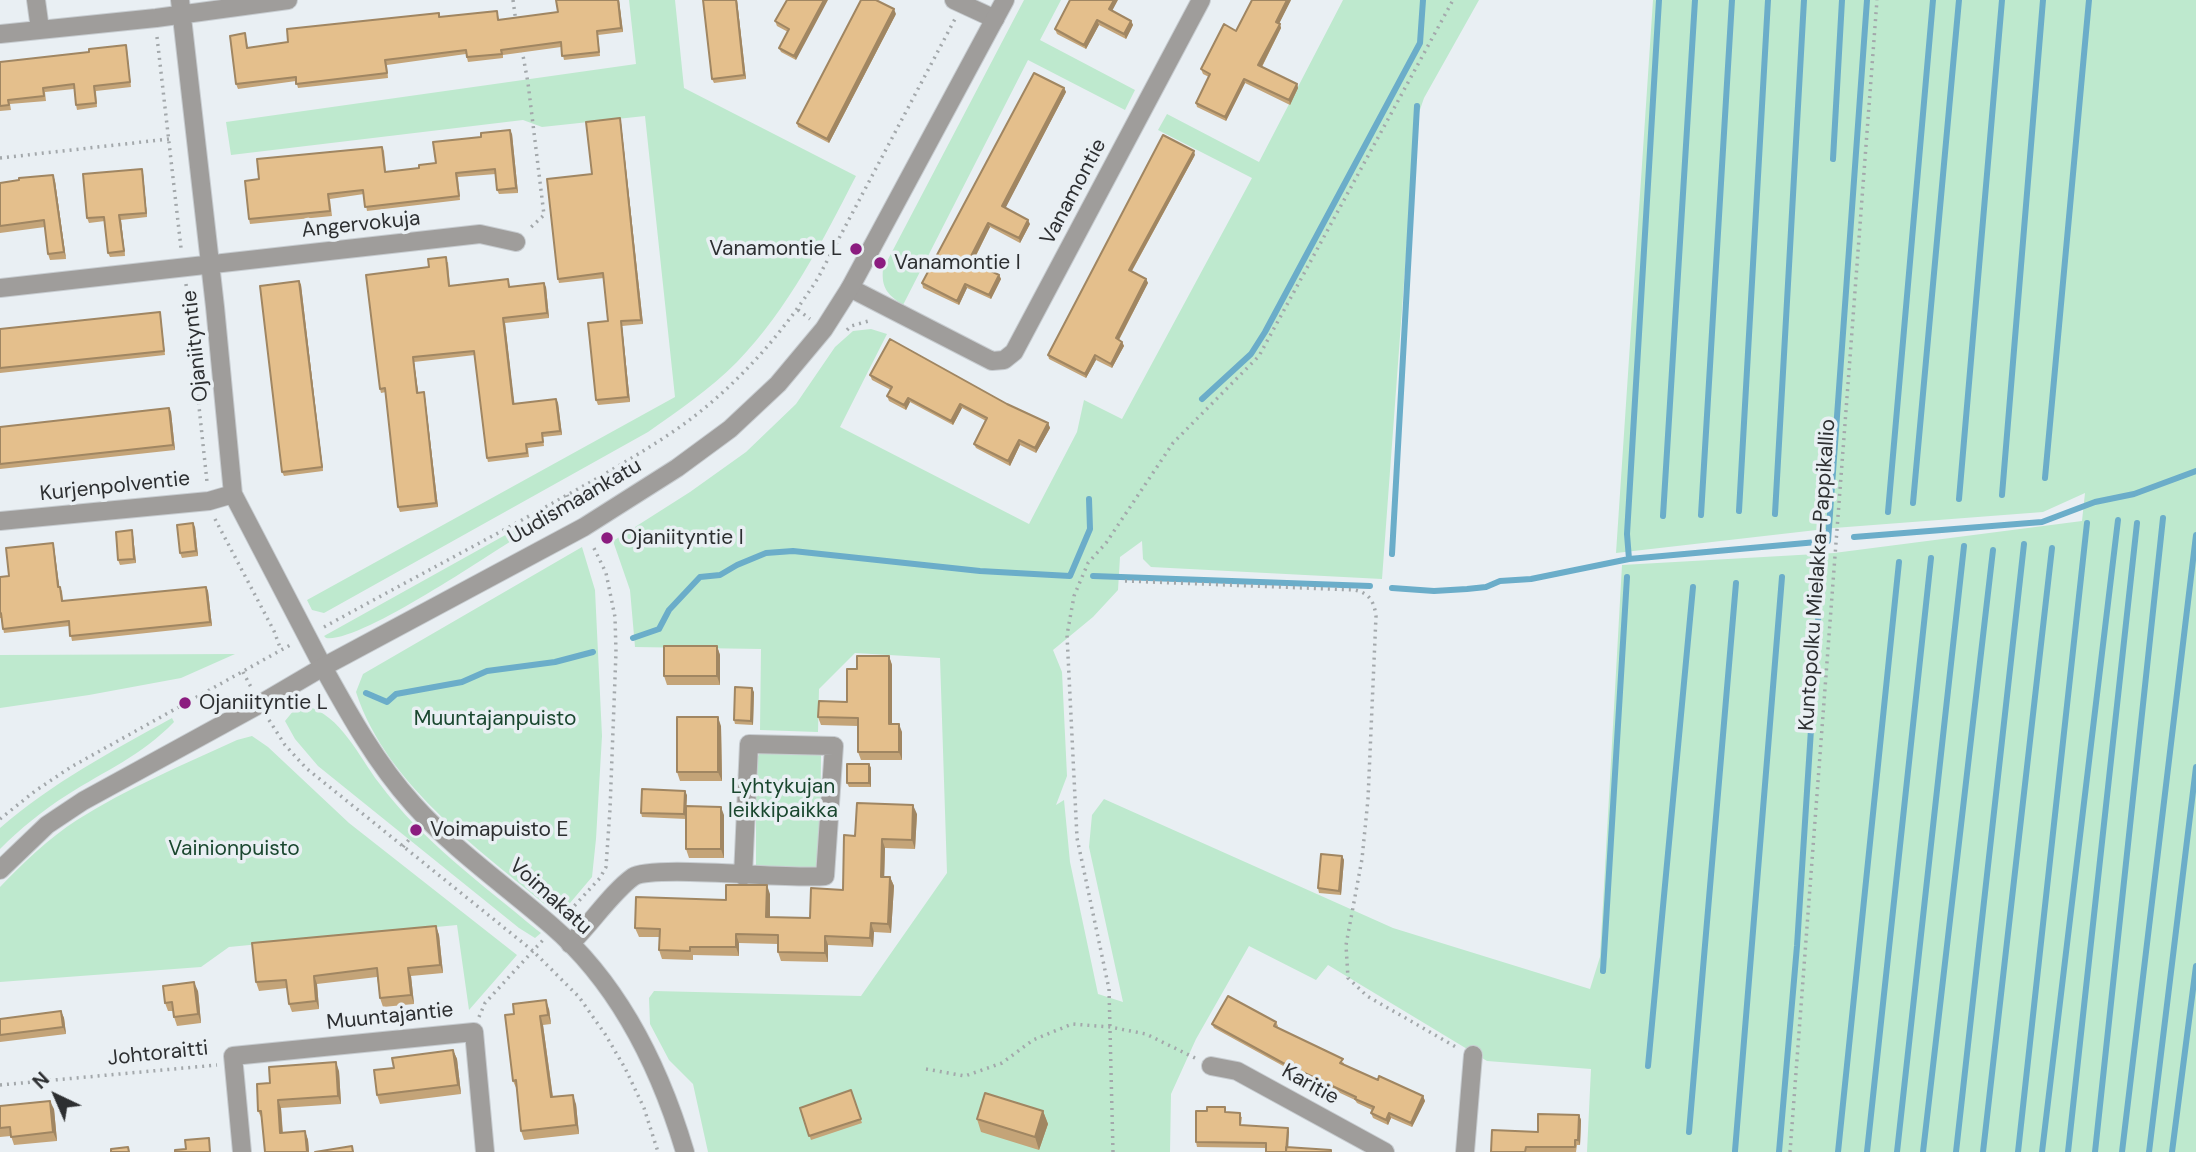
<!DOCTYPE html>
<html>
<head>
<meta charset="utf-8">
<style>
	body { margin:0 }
	#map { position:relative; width:2196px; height:1152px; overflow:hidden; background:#e9eff3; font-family:"DM Sans",sans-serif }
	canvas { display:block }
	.north { position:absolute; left:21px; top:1061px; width:70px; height:70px; -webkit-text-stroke:5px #e9eff3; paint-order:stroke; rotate:316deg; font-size:19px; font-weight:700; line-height:28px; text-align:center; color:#2d2f31 }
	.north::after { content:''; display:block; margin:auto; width:24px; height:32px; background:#2d2f31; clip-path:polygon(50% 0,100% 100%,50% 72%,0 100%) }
</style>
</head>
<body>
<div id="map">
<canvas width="2196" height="1152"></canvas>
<div class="north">N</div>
</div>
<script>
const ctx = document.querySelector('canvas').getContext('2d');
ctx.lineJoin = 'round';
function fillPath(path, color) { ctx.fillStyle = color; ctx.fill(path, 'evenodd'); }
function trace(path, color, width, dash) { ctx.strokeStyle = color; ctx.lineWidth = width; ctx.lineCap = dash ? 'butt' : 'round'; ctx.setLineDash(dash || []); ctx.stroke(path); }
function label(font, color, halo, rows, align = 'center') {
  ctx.font = font + ' "DM Sans",sans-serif'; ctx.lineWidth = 7; ctx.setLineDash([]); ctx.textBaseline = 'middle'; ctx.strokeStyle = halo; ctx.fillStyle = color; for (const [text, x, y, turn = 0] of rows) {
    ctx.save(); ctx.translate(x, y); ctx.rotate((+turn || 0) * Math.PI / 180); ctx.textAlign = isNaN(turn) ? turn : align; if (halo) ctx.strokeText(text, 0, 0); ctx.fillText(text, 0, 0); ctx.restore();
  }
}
fillPath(new Path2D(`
	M 629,0 L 675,0 L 684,88 L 856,176 C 822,242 789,308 737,362 C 710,389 678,411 648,432 L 324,613 L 312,610 L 307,600 L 675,397 L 645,116 L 542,127 L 523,120 L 231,155 L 226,122 L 636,64 Z
	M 1024,0 L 1061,0 L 1040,40 L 1135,90 L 1125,110 L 1028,60 L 903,305 C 888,295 881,288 883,269 Z
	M 1343,0 L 1479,0 L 1424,98 L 1416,121 L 1382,579 L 1151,567 L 1143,559 L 1142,541 L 1120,557 L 1118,590 L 1093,617 L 1053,650 L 1062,672 L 1067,776 L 1056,805 L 1064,800 L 1070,862 L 1098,994 L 1123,1002 L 1089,847 L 1092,815 L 1104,799 L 1393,928 L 1590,989 L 1600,957 L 1622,565 L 1834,553 L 2082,521 L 2085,493 L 2043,512 L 1834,528 L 1616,553 L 1653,0 L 2196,0 L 2196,1152 L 1587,1152 L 1591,1069 L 1487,1061 L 1328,965 L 1316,980 L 1249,946 L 1196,1039 L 1171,1094 L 1170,1152 L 708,1152 L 693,1084 L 669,1060 L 650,1024 L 649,998 L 654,991 L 861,996 L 947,873 L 940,658 L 855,653 L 819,689 L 818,732 L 760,730 L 761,649 L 635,647 L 630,590 L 613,541 L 690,492 L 746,452 L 796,404 L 835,347 L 853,331 L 871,329 L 887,334 L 840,427 L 1029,524 L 1077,432 L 1084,400 L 1122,419 L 1252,178 L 1158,130 L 1167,114 L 1259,162 Z
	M 561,504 L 564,504 L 566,507 L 564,512 C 549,519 535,527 521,535 C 486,556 360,643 326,638 L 324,636 Z
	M 582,547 L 595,590 L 602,736 L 596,839 L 592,877 L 559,916 C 485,853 387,788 356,692 L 363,674 Z
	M 235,654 L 181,678 L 89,695 L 0,708 L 0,655 Z
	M 306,706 C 341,715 359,757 379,783 C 422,841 482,884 537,930 L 541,933 L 535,938 L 519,928 L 318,766 L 295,739 L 285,721 L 294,710 Z
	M 172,718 L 174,722 C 141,756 106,770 67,795 C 43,810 20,829 0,849 L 0,828 C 52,783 112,751 172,718 Z
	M 252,736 L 268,747 L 349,823 L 517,955 L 469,1010 L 457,925 L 229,947 L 201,967 L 0,982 L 0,887 C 23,863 49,838 77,820 C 127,788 183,765 237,740 Z
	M 760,752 L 818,753 L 821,755 L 820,860 L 818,868 L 756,868 L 756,761 Z`), '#bee9ce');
trace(new Path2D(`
	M 1833,159 L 1842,0
	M 1202,399 L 1251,354 L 1265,332 L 1420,43 L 1423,0
	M 2045,478 L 2089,0
	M 2002,495 L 2043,0
	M 1959,499 L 2002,0
	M 1913,503 L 1959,0
	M 1739,511 L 1768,0
	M 1888,512 L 1933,0
	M 1775,514 L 1804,0
	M 1701,515 L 1732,0
	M 1663,516 L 1695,0
	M 1854,537 L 2042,522 L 2095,502 L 2134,494 L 2196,471
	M 1392,554 L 1417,106
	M 1629,559 L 1627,534 L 1659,0
	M 1093,576 L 1370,586
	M 1392,588 L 1434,591 L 1467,589 L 1486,587 L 1500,581 L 1531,579 L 1629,559 L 1828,541 L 1867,0
	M 633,638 L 659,629 L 669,610 L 700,577 L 720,575 L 737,565 L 766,553 L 793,551 L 980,571 L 1070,576 L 1090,529 L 1089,499
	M 366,693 L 387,702 L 396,694 L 462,682 L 487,671 L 555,662 L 593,652
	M 1603,971 L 1627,577
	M 1648,1066 L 1693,587
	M 1689,1132 L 1736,583
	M 1735,1151 L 1782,577
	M 1779,1152 L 1797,946 L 1822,559
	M 1838,1152 L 1899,562
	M 1867,1152 L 1931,558
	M 1897,1152 L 1964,546
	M 1923,1152 L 1993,550
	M 1956,1152 L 2024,544
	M 1983,1152 L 2052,548
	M 2018,1152 L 2087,523
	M 2042,1152 L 2118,520
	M 2068,1152 L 2137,523
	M 2095,1152 L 2163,518
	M 2122,1152 L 2196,535
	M 2149,1152 L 2196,767
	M 2172,1152 L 2196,966`), '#6badc9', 6);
const minor = new Path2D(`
	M 36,0 L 40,29
	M 180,0 L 215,307 L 233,494 L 323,667
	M 954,0 L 995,19
	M 0,34 L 156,18 L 288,0
	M 0,288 L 480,234 L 516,242
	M 850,288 L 992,361 L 1004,360 L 1014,352 L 1201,0
	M 0,521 L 209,501 L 233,494
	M 570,944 C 590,925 612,892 633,877 C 653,864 790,880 825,876 L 834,746 L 749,744 L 743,876
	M 1211,1066 L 1237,1071 L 1385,1152
	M 242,1152 L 233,1056 L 474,1032 L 485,1152
	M 1465,1152 L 1473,1055`);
const tertiary = new Path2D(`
	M 323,667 C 349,714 376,763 413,804 C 454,850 506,886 552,926 C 620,985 660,1068 685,1152
	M 0,870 L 47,825 L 83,801 L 260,704 L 323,667 L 584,527 L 677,468 L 730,429 L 778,384 L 824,329 L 850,288 L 1005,0`);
trace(minor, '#c7ccd0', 20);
trace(tertiary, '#c7ccd0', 20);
trace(new Path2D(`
	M 513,0 L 516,22
	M 157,37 L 181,248
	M 522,50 L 528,83 L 544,215 L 528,230
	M 0,158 L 169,139
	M 186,284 L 207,482
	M 798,310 L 810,319
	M 847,330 L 851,326 L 872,320
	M 567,495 L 575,511
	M 215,519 L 274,631 L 281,650
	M 1125,581 L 1355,590 C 1369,593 1374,601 1376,616 L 1368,799 L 1362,859 L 1346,945 L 1348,978 L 1367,996 L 1456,1047
	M 324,627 C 386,593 448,560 511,526 C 567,495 624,465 677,429 C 734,389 781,336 818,278 L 955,19
	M 243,672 L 252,689
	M 269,720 L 285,745 L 306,768 L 533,951 L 579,997 L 605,1034 L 625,1068 L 644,1108 L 658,1152
	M 0,819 L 35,791 L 71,767 L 292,644
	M 403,847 L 415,832
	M 565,916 L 600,878 L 606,867 L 610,809 L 616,652 L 615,617 L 606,573 L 592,544
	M 479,1017 L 485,1003 L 543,940
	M 926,1069 L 965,1076 L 1002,1063 L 1033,1040 L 1072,1024 L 1110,1027 L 1146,1034 L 1195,1058
	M 0,1085 L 217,1065
	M 1113,1152 L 1109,989 L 1077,838 L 1067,635 L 1074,596 L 1088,563 L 1106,543 L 1173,443 L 1259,356 L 1453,0
	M 1790,1152 L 1877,0`), '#a3a8ab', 3.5, [2, 5]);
trace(minor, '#9f9d9b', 18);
trace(tertiary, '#9f9d9b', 18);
fillPath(new Path2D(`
	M 556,0 L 619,0 L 623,32 L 598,35 L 600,56 L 564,60 L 561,47 L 503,55 L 503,58 L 468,62 L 466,54 L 387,65 L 388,78 L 298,88 L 296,81 L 238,89 L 236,84 L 245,33 L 248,48 L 288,42 L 440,17 L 498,15 L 499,20 L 558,12 Z
	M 737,0 L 746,79 L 714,83 L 712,79 Z
	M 787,0 L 796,60 L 781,52 L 779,48 L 788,32 L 777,26 L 775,21 Z
	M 1291,0 L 1279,23 L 1281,28 L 1262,67 L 1297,84 L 1298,88 L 1290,105 L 1245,83 L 1226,121 L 1197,107 L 1196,103 L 1209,77 L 1203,74 L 1201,69 L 1236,31 Z
	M 1112,10 L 1131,21 L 1133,25 L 1126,39 L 1099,25 L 1086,49 L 1057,34 L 1055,29 Z
	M 896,14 L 829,143 L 798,127 L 797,123 Z
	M 126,45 L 127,49 L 131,87 L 96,91 L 97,107 L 77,110 L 76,105 L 74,89 L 45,92 L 46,101 L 10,104 L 11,110 L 0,111 L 0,62 L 89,52 Z
	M 1064,88 L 1066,92 L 1005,208 L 1030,224 L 1020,243 L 990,227 L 973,262 L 999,275 L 1001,279 L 991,299 L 967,288 L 959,305 L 923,288 L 922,283 Z
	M 620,118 L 621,123 L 643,324 L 622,326 L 630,402 L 598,405 L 596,400 L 608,321 L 604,278 L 559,283 L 558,279 L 592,174 Z
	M 512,134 L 518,193 L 499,194 L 497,190 L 496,174 L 458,177 L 460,200 L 367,211 L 364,194 L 330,199 L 332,216 L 250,224 L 249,219 L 259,179 L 382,147 L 384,151 L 386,172 L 419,168 L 436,163 Z
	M 1195,155 L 1132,271 L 1146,279 L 1148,283 L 1119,340 L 1122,342 L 1124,346 L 1112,368 L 1096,360 L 1086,378 L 1049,359 L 1048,355 Z
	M 143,173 L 147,217 L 121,220 L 125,256 L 110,257 L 108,253 L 105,221 L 89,223 L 87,218 Z
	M 53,175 L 55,181 L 66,259 L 50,260 L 48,254 L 45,227 L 0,233 L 0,183 Z
	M 448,262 L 450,286 L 508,279 L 510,286 L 546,287 L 549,318 L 505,323 L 514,404 L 556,399 L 558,403 L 562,435 L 543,437 L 544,446 L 528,448 L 529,457 L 488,462 L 487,458 L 475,355 L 414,362 L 418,393 L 424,392 L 425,397 L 438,507 L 400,512 L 398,507 L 386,392 L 381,393 L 380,389 L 429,267 Z
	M 299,281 L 301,285 L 323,471 L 284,476 L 282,472 Z
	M 161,317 L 165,355 L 0,373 L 0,329 Z
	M 870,375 L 1007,404 L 1048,423 L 1050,428 L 1036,453 L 1020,445 L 1010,466 L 976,448 L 974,444 L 986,421 L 962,408 L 953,425 L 910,402 L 906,410 L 889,401 L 887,396 L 891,390 L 872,380 Z
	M 169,408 L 171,412 L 175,450 L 0,469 L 0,427 Z
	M 195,527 L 198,556 L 182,558 L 180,553 Z
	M 132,530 L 133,535 L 136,563 L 120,565 L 118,560 Z
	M 54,547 L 59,587 L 62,591 L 63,601 L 206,587 L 208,591 L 212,626 L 72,641 L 69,626 L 4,633 L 1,618 L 0,618 L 0,577 L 9,576 Z
	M 717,646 L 720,655 L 720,685 L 667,685 L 664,676 Z
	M 889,656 L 892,665 L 892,724 L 902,732 L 902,760 L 861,760 L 858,752 L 858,726 L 821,725 L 818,717 L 847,702 L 857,669 Z
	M 754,692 L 753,725 L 735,724 L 734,720 Z
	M 721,726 L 722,781 L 680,781 L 677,772 Z
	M 869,764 L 871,768 L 871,787 L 849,787 L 847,783 Z
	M 687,795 L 686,806 L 724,815 L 724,858 L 689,858 L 686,849 L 686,819 L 642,817 L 641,813 Z
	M 917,814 L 915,849 L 885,848 L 884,877 L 890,877 L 894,886 L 891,933 L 874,932 L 873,947 L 828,945 L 828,962 L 781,961 L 778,952 L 778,944 L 739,943 L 739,956 L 693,955 L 693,960 L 662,959 L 659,950 L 659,937 L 639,937 L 635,928 L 726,900 L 770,894 L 770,917 L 810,918 L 843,890 L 855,836 Z
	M 1342,856 L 1344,860 L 1341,895 L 1319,893 L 1318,888 Z
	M 436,926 L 439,935 L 443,973 L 411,976 L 414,1004 L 383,1007 L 380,998 L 377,977 L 317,984 L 319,1009 L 292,1012 L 289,1004 L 287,988 L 259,991 L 256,982 Z
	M 198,991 L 201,1023 L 177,1026 L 174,1017 L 173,1011 L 168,1011 L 165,1003 Z
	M 549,1009 L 551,1024 L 543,1025 L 553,1097 L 576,1104 L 579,1134 L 524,1140 L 521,1131 L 517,1090 L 513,1081 L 514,1014 Z
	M 61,1011 L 64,1018 L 66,1034 L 0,1042 L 0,1018 L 0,1019 Z
	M 1276,1022 L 1278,1026 L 1277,1028 L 1344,1063 L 1344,1065 L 1378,1080 L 1423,1096 L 1425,1101 L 1412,1127 L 1391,1118 L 1388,1125 L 1373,1118 L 1371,1113 L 1372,1110 L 1357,1103 L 1355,1100 L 1285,1067 L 1214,1028 L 1212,1024 Z
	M 453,1050 L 457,1059 L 461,1094 L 380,1104 L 377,1095 L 394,1068 Z
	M 339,1071 L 341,1104 L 281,1108 L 283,1133 L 305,1131 L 308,1140 L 309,1152 L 265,1152 L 262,1119 L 258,1111 L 270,1083 Z
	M 851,1090 L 862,1123 L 811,1140 L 800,1108 Z
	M 0,1106 L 54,1109 L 57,1141 L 14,1145 L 11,1136 L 0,1137 Z
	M 1043,1111 L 1048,1124 L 1039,1150 L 981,1132 L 977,1119 Z
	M 1227,1112 L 1242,1117 L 1241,1125 L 1288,1128 L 1289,1132 L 1266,1148 L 1197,1147 L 1196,1142 Z
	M 1579,1115 L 1581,1120 L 1580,1145 L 1577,1145 L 1576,1152 L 1491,1152 Z`), '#c4a478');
fillPath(new Path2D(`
	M 618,0 L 619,0 L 623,32 L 621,28 Z
	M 736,0 L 737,0 L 746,79 L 744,75 Z
	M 824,0 L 828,0 L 796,60 L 794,56 Z
	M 1114,0 L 1118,0 L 1111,13 L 1109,9 Z
	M 1287,0 L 1291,0 L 1278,26 L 1276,22 Z
	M 894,9 L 896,14 L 829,143 L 827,139 Z
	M 1097,20 L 1099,25 L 1086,49 L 1084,45 Z
	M 1131,21 L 1133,25 L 1126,39 L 1124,34 Z
	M 1280,24 L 1281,28 L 1260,70 L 1258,65 Z
	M 1244,79 L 1245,83 L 1226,121 L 1225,117 Z
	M 1297,84 L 1298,88 L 1290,105 L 1289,100 Z
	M 1064,88 L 1066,92 L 1004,211 L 1002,206 Z
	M 620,118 L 621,123 L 643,324 L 641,320 Z
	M 510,130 L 512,134 L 518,193 L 516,188 Z
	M 1194,151 L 1195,155 L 1130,274 L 1129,270 Z
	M 142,169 L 143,173 L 147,217 L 146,213 Z
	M 53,175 L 55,181 L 66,259 L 64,252 Z
	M 119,215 L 121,220 L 125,256 L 124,251 Z
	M 1028,220 L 1030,224 L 1020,243 L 1019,238 Z
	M 988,223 L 990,227 L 971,265 L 969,260 Z
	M 999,275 L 1001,279 L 991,299 L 989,295 Z
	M 1146,279 L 1148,283 L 1117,343 L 1116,338 Z
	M 299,281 L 301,285 L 323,471 L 322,467 Z
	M 544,283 L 546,287 L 549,318 L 547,313 Z
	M 965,284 L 967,288 L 959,305 L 957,301 Z
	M 503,318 L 505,323 L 515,408 L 513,404 Z
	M 621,321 L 622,326 L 630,402 L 628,397 Z
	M 1122,342 L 1124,346 L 1112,368 L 1111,364 Z
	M 1095,355 L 1096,360 L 1086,378 L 1085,374 Z
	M 413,357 L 414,362 L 419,397 L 417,393 Z
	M 424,392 L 425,397 L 438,507 L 436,503 Z
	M 908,398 L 910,402 L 906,410 L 904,405 Z
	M 556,399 L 558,403 L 562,435 L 560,431 Z
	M 960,404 L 962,408 L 953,425 L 951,421 Z
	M 169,408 L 171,412 L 175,450 L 173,445 Z
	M 1048,423 L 1050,428 L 1036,453 L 1035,448 Z
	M 1019,440 L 1020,445 L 1010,466 L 1008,461 Z
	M 193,523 L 195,527 L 198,556 L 196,551 Z
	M 132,530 L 133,535 L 136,563 L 134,559 Z
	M 53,543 L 54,547 L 60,591 L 58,587 Z
	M 206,587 L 208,591 L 212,626 L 210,622 Z
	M 717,646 L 720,655 L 720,685 L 717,676 Z
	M 889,656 L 892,665 L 892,732 L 889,724 Z
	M 752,688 L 754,692 L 753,725 L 751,721 Z
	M 718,717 L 721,726 L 722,781 L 718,772 Z
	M 899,724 L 902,732 L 902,760 L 899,752 Z
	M 869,764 L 871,768 L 871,787 L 869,783 Z
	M 685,791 L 687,795 L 686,819 L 684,814 Z
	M 913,805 L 917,814 L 915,849 L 912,840 Z
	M 721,807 L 724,815 L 724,858 L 721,849 Z
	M 882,839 L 885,848 L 884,885 L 881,877 Z
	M 1342,856 L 1344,860 L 1341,895 L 1339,891 Z
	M 890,877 L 894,886 L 891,933 L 888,924 Z
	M 767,885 L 770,894 L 770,925 L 766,917 Z
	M 871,923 L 874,932 L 873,947 L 870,938 Z
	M 436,926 L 439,935 L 443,973 L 440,965 Z
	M 736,934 L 739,943 L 739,956 L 736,947 Z
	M 825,936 L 828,945 L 828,962 L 825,953 Z
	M 408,968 L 411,976 L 414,1004 L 411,995 Z
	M 314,976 L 317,984 L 319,1009 L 316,1001 Z
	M 194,982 L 198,991 L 201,1023 L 198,1014 Z
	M 546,1000 L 549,1009 L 551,1024 L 548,1015 Z
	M 61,1011 L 64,1018 L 66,1034 L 63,1027 Z
	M 540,1016 L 543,1025 L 554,1106 L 551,1097 Z
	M 453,1050 L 457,1059 L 461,1094 L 458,1085 Z
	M 336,1062 L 339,1071 L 341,1104 L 338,1096 Z
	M 573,1095 L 576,1104 L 579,1134 L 576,1125 Z
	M 1423,1096 L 1425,1101 L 1412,1127 L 1411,1123 Z
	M 278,1100 L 281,1108 L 283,1141 L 280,1133 Z
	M 50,1101 L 54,1109 L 57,1141 L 53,1132 Z
	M 1043,1111 L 1048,1124 L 1039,1150 L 1035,1137 Z
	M 1389,1113 L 1391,1118 L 1388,1125 L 1386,1120 Z
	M 1579,1115 L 1581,1120 L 1580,1145 L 1578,1140 Z
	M 1288,1128 L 1289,1132 L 1288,1152 L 1286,1152 Z
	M 305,1131 L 308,1140 L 309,1152 L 307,1152 Z`), '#a08662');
const building = new Path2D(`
	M 556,0 L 618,0 L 621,28 L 597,31 L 599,52 L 562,56 L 561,42 L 501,50 L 502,54 L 467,57 L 466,50 L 385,60 L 387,73 L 296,84 L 296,77 L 236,84 L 230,36 L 245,33 L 247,48 L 288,42 L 287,29 L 439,13 L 439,17 L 497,11 L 498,20 L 558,12 Z
	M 703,0 L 736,0 L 744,75 L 712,79 Z
	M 787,0 L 824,0 L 794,56 L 779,48 L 789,29 L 775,21 Z
	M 861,0 L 876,0 L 894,9 L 827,139 L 797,123 Z
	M 1070,0 L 1114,0 L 1109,9 L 1131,21 L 1124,34 L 1097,20 L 1084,45 L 1055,29 Z
	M 1252,0 L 1287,0 L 1276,22 L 1280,24 L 1258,65 L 1297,84 L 1289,100 L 1244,79 L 1225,117 L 1196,103 L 1210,74 L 1201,69 L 1224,24 L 1236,31 Z
	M 126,45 L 130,82 L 94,86 L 96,103 L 76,105 L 74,84 L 43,88 L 44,96 L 8,100 L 9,105 L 0,106 L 0,62 L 89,52 L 89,49 Z
	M 1034,73 L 1064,88 L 1002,206 L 1028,220 L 1019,238 L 988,223 L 969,260 L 999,275 L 989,295 L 965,284 L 957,301 L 922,283 Z
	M 620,118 L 641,320 L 621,321 L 628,397 L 596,400 L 588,323 L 608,321 L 603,273 L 558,279 L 547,179 L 592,174 L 586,122 Z
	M 510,130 L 516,188 L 497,190 L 495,169 L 456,173 L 459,196 L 365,207 L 363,190 L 328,194 L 330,211 L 249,219 L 245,181 L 259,179 L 257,159 L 382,147 L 385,172 L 419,168 L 419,165 L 436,163 L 433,142 L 481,137 L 481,133 Z
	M 1163,135 L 1194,151 L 1129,270 L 1146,279 L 1116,338 L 1122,342 L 1111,364 L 1095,355 L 1085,374 L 1048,355 Z
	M 142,169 L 146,213 L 119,215 L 124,251 L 108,253 L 104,217 L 87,218 L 83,174 Z
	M 53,175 L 64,252 L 48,254 L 44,220 L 0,226 L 0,183 L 19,180 L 19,178 Z
	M 446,257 L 449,286 L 508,279 L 509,287 L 544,283 L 547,313 L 503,318 L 513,404 L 556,399 L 560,431 L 542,433 L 543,442 L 526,444 L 527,453 L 487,458 L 474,351 L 413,357 L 417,393 L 424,392 L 436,503 L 398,507 L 385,388 L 380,389 L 366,275 L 429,267 L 428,259 Z
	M 299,281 L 322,467 L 282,472 L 260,286 Z
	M 160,312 L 164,351 L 0,368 L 0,329 Z
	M 890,339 L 1007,404 L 1048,423 L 1035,448 L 1019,440 L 1008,461 L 974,444 L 987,418 L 960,404 L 951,421 L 908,398 L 904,405 L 887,396 L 892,387 L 870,375 Z
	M 169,408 L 173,445 L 0,464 L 0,427 Z
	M 193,523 L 196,551 L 180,553 L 177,525 Z
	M 132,530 L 134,559 L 118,560 L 116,532 Z
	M 53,543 L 58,587 L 60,587 L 62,601 L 206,587 L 210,622 L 70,636 L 69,621 L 3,629 L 1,613 L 0,613 L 0,577 L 9,576 L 6,548 Z
	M 664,646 L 717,646 L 717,676 L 664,676 Z
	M 857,656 L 889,656 L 889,724 L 899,724 L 899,752 L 858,752 L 858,718 L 818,717 L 819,701 L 847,702 L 847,669 L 857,669 Z
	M 735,687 L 752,688 L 751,721 L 734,720 Z
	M 677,717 L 718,717 L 718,772 L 677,772 Z
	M 847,764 L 869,764 L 869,783 L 847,783 Z
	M 642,789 L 685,791 L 684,814 L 641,813 Z
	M 857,803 L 913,805 L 912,840 L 882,839 L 881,877 L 890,877 L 888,924 L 871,923 L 870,938 L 825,936 L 825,953 L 778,952 L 778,935 L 736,934 L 736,947 L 690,947 L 690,951 L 659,950 L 660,929 L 635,928 L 636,897 L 726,900 L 726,885 L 767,885 L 766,917 L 810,918 L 811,888 L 843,890 L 844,835 L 855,836 Z
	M 686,806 L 721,807 L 721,849 L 686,849 Z
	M 1321,854 L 1342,856 L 1339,891 L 1318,888 Z
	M 436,926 L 440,965 L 408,968 L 411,995 L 380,998 L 377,968 L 314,976 L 316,1001 L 289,1004 L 286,980 L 256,982 L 252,943 Z
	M 194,982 L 198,1014 L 174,1017 L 172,1002 L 165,1003 L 163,986 Z
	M 1228,996 L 1276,1022 L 1274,1026 L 1343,1059 L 1340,1063 L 1378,1080 L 1379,1076 L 1423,1096 L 1411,1123 L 1389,1113 L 1386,1120 L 1371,1113 L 1374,1107 L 1355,1099 L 1356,1097 L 1283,1063 L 1212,1024 Z
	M 546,1000 L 548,1015 L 540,1016 L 551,1097 L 573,1095 L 576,1125 L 521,1131 L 516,1080 L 513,1081 L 505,1015 L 514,1014 L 513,1004 Z
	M 61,1011 L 63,1027 L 0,1035 L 0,1019 Z
	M 453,1050 L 458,1085 L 377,1095 L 374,1070 L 394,1068 L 392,1058 Z
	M 336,1062 L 338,1096 L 278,1100 L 280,1133 L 305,1131 L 307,1152 L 265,1152 L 261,1111 L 258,1111 L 257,1084 L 270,1083 L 269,1067 Z
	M 851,1090 L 861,1119 L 809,1136 L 800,1108 Z
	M 985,1093 L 1043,1111 L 1035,1137 L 977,1119 Z
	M 50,1101 L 53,1132 L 11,1137 L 10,1127 L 0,1128 L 0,1106 Z
	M 1207,1107 L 1225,1107 L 1225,1112 L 1240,1113 L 1240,1125 L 1288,1128 L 1286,1152 L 1266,1152 L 1266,1143 L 1196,1142 L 1196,1111 L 1207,1111 Z
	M 1538,1114 L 1579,1115 L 1578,1140 L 1575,1140 L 1575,1147 L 1526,1147 L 1525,1152 L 1491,1152 L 1492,1130 L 1538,1132 Z
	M 209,1138 L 210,1152 L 175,1152 L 175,1150 L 186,1149 L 185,1140 Z
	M 352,1146 L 353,1152 L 315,1152 Z
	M 128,1147 L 129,1152 L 111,1152 L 111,1149 Z
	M 1286,1147 L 1331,1150 L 1331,1152 L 1286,1152 Z`);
fillPath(building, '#e4bf8c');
trace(building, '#a08662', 2);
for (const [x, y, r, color] of [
	[856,249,7,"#8b1c7f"],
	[880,263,7,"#8b1c7f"],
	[607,538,7,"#8b1c7f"],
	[185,703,7,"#8b1c7f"],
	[416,830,7,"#8b1c7f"]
]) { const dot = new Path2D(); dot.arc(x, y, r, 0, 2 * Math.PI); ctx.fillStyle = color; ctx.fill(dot); trace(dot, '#e9eff3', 2.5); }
label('21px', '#2d2f31', '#e9eff3', [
	["Vanamontie",1074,192,-62],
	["Angervokuja",361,225,-6],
	["Ojaniityntie",196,346,-96],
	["Kurjenpolventie",115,487,-6],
	["Uudismaankatu",575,502,-30],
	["Kuntopolku Mielakka-Pappikallio",1818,575,-86],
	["Voimakatu",550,897,42],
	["Muuntajantie",390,1017,-6],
	["Johtoraitti",158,1054,-6],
	["Karitie",1310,1085,29]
]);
label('21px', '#2d2f31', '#e9eff3', [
	["Vanamontie L",842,249,"right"],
	["Vanamontie I",894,263],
	["Ojaniityntie I",621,538],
	["Ojaniityntie L",199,703],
	["Voimapuisto E",430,830]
], 'left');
label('21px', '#1a472f', '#e9eff3', [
	["Muuntajanpuisto",495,719],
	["Lyhtykujan",783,787],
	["leikkipaikka",783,811],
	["Vainionpuisto",234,849]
]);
</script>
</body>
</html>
